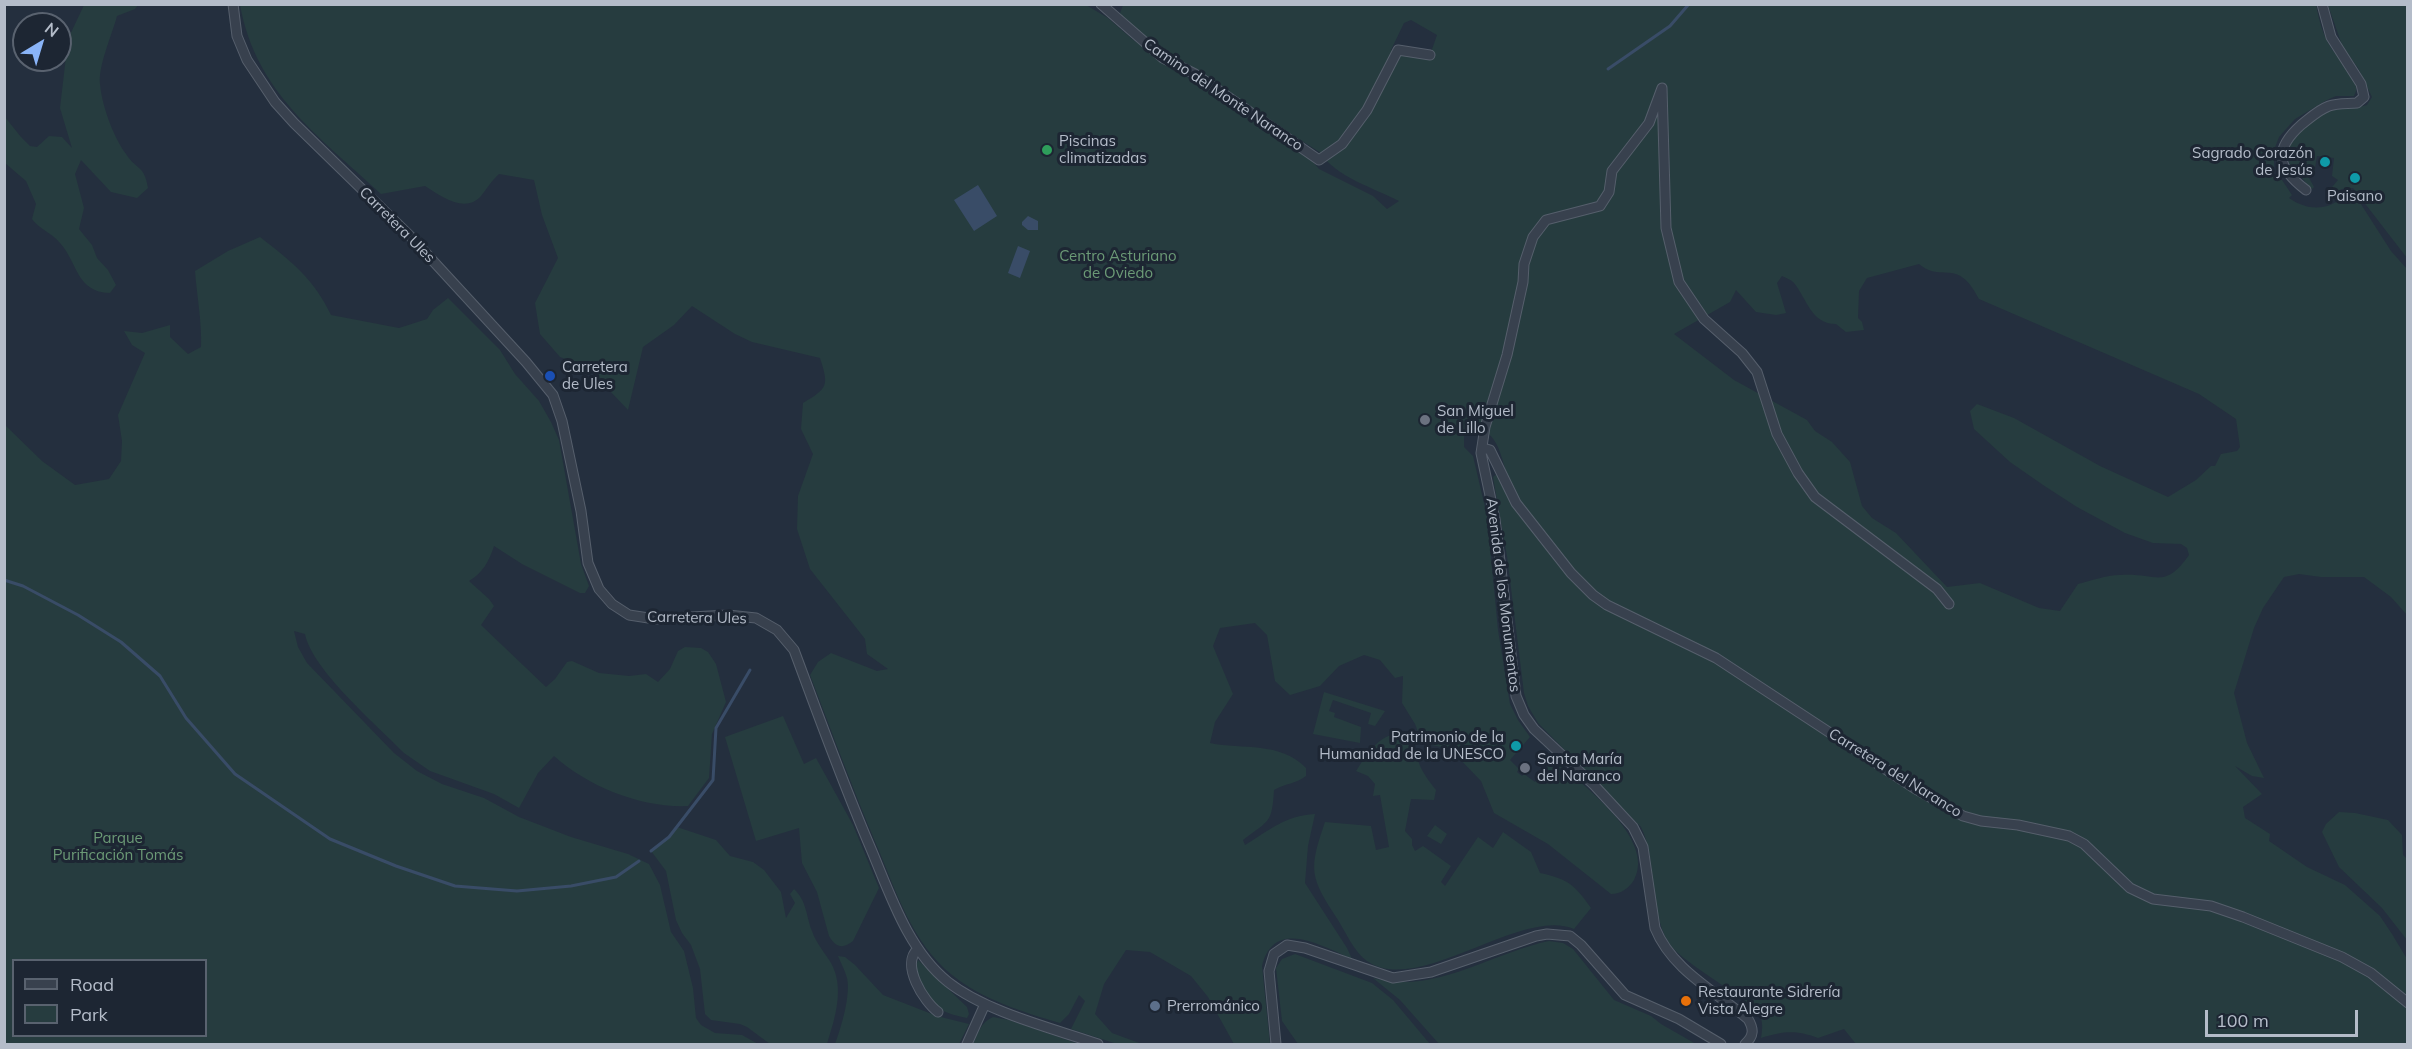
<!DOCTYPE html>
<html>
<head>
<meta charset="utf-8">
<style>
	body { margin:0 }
	#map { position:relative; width:2412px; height:1049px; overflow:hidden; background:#242f3e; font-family:Mulish,sans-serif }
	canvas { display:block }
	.frame { position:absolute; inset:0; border:6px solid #b4bcc9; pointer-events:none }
	.legend { position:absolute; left:12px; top:959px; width:195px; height:78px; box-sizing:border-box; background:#1d2633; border:2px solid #59626f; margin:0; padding:8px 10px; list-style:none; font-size:18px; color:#b4bcc9 }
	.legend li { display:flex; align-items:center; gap:12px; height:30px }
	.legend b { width:30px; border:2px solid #59626f }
	.north { position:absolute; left:12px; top:12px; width:60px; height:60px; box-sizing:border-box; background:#1d2633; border:2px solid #59626f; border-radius:50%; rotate:38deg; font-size:16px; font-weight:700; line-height:24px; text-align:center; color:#b4bcc9 }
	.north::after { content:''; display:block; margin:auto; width:21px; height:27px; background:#8ab4f8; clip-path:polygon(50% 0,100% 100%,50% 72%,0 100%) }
	.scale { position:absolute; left:2205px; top:1010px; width:153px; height:27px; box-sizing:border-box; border:3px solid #b4bcc9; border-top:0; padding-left:8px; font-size:18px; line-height:21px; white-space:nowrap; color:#b4bcc9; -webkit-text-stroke:4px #1d2633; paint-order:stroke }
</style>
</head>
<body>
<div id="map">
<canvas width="2412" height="1049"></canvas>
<div class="frame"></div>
<ul class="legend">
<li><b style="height:8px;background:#38414e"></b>Road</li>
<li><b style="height:16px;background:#263c3f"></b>Park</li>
</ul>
<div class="north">N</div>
<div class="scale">100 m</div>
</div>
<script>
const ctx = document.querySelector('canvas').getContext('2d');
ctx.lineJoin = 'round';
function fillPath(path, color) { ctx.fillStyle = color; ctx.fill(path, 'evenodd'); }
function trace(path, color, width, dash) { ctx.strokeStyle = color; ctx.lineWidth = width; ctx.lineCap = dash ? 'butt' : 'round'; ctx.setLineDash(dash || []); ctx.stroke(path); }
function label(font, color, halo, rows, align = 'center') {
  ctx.font = font + ' Mulish,sans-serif'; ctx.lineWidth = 6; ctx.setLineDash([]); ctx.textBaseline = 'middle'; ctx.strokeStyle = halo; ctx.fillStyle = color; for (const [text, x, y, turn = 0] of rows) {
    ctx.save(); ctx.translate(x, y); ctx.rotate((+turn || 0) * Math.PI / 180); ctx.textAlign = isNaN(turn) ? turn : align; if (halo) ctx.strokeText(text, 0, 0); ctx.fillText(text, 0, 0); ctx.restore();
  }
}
fillPath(new Path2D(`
	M 84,5 L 138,5 L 135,9 L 117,16 C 112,35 98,66 100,84 C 102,106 113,136 126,154 C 137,171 144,164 148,188 L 137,198 L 111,192 L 81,160 L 75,174 L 84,208 L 79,229 L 92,245 L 97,258 L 108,270 L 116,285 L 110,293 C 76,292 78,263 60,243 C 52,233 38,228 32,219 L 36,204 L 26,181 L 5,163 L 5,117 L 21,137 L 30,146 L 37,147 L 49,136 L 62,137 L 72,148 L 60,108 L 68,39 Z
	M 240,5 L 1086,5 L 1108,18 L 1132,39 L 1174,69 L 1243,111 L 1308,156 L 1319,169 L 1373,196 L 1387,209 L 1399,201 C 1376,189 1334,176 1321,153 L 1159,50 L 1119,16 L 1123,5 L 2316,5 C 2319,19 2322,33 2330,46 C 2336,56 2355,76 2356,87 C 2357,91 2355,93 2354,96 L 2336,96 L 2327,100 L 2295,119 L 2279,137 L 2274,150 L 2274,180 L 2282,180 L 2292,195 L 2289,198 C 2308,211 2327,211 2345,196 L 2357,198 L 2391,251 L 2407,269 L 2407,615 L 2391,597 L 2364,577 L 2321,577 L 2299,574 L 2284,577 L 2263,608 L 2254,628 L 2234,693 L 2247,743 L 2264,778 L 2252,776 L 2235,766 L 2262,794 L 2243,807 L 2245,818 L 2270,834 L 2269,841 L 2307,867 L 2345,885 L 2380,916 L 2392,934 L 2407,959 L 2407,1044 L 1856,1044 L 1844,1029 L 1818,1038 C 1795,1030 1785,1031 1761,1038 C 1762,1032 1763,1024 1761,1019 C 1756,1002 1690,968 1672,947 C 1649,920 1658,861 1641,827 L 1538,723 L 1528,706 L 1524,693 L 1507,556 L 1493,477 L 1505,468 C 1500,451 1496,434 1478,428 L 1464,436 L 1464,447 L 1473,456 L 1487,516 L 1498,630 L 1510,704 L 1518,720 L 1530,737 L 1510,760 L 1519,769 L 1517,772 L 1522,776 L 1524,774 L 1535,782 L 1553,759 C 1581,783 1657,839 1634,880 C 1629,888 1621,894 1611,894 L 1548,844 L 1494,813 L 1481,781 L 1450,749 L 1422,743 L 1415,724 L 1402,703 L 1403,676 L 1395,678 L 1380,660 L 1364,655 L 1339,666 L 1320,686 L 1290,695 L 1275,681 L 1267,635 L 1255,623 L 1220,628 L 1213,646 L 1233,694 L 1215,722 L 1210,743 C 1243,750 1280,741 1306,768 L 1306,776 C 1296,784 1286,783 1274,790 C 1272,824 1269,820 1243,840 L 1245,845 C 1270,830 1284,816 1315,814 L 1308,846 L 1305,883 L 1347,948 L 1352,959 C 1322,946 1274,917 1262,966 L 1270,1044 L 1234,1044 L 1208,997 L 1191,976 L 1150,952 L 1126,950 L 1104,984 L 1095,1014 L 1112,1033 L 1142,1044 L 1117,1044 L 1071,1029 L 1085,1001 L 1079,995 L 1069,1014 L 1060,1023 C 1023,1012 983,1000 952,975 C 912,943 896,891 877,846 C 853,790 832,732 810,675 L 818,662 L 831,653 L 877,671 L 888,669 L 867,654 L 865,639 L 810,569 L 797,529 L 798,496 L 813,454 L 801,429 L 803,403 C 828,388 829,386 820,358 L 752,342 L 735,334 L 692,306 L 674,325 L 643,347 L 628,410 L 589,369 L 560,357 L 540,334 L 535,303 L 558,258 L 542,215 L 534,180 L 499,174 C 491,181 487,189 481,196 C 465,214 441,196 425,186 L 381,194 C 319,136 256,93 240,5 ZM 1411,20 L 1437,35 L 1430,55 L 1391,50 L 1404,23 ZM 1919,264 C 1943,284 1957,256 1979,299 L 2199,394 L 2236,419 L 2240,447 L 2237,451 L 2221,454 L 2215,466 L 2211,466 L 2196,480 L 2168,497 L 2100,466 L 2014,418 L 1977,404 L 1970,411 L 1974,429 L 2010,462 L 2043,485 L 2077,507 L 2125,533 L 2153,543 L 2181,544 L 2187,548 L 2189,555 C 2164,591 2156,572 2120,575 C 2106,575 2091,581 2078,584 L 2060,611 L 2039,608 L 1980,583 L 1947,587 L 1896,533 L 1872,518 L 1862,506 L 1850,462 L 1832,442 L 1815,431 L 1807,420 L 1734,380 L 1674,334 L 1730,302 L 1736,290 L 1756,312 L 1776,315 L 1786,313 L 1777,283 L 1782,276 C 1786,278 1792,280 1794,283 C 1807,299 1811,324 1836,324 L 1846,332 L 1864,330 L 1862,322 L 1858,318 L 1859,291 L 1867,278 Z
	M 2328,5 L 2407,5 L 2407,258 L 2353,188 L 2342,189 L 2326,197 L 2326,194 L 2333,189 L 2332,187 L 2338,180 L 2332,176 L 2334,158 L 2317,156 L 2314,174 L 2308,176 L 2314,187 L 2312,189 C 2306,185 2305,180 2300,176 C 2280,158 2284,146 2303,130 C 2311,122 2318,115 2330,111 C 2342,107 2355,109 2367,105 L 2372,97 L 2358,68 L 2343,48 Z
	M 260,237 C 291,261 314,279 331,315 L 399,328 L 427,319 L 433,310 L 448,298 L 500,350 L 515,374 L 539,401 L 551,422 L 559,440 L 581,564 L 589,586 L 585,593 L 580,593 L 522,564 L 494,546 C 489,561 483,573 469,581 L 489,599 L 494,606 L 481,625 L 546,687 L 555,679 L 567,662 L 572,661 L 599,673 L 629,676 L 646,674 L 658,682 L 670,669 L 678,651 L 685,647 L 701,648 L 708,652 L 716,664 L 726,702 L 712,734 L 709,778 L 688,806 C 641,808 589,787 554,756 L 538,773 L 519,808 L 494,794 L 430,771 L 404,753 C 377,725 312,670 305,634 L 294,631 L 298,647 L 307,663 L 394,753 L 417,771 L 442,784 L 484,798 L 519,817 L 571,837 L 628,854 L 649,864 L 660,885 L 671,932 L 684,951 L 693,988 L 696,1018 L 701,1025 L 715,1033 L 742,1035 L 758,1044 L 5,1044 L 5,425 L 42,461 L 75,485 L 109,479 L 121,461 L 122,441 L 118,415 L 145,353 L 132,345 L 124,331 L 142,333 L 170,325 L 170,337 L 188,354 L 201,347 C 202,322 197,297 195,271 L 228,251 ZM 206,960 L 206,1036 L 14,1036 L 14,960 Z
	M 1324,692 L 1385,711 L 1375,726 L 1368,724 L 1371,713 L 1333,700 L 1329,711 L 1335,713 L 1334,717 L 1361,727 L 1360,743 L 1313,734 Z
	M 783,716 L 804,764 L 816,758 L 853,825 L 879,888 L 853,941 C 843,949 836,948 829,936 L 817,892 L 802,863 L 799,828 L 756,841 L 725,737 Z
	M 1395,734 C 1414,739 1415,755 1422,770 C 1426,777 1431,784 1436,790 L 1434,800 L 1411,799 L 1405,831 L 1412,839 L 1412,845 L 1415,851 L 1423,846 L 1451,866 L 1441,882 L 1445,886 L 1478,837 L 1493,848 L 1503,832 L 1531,852 L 1540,873 C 1568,879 1574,884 1591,908 L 1574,929 C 1521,906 1418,997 1367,961 C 1355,953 1346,933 1338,920 C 1310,877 1308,871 1325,822 L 1371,826 L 1376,850 L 1389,847 L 1380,795 L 1373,796 L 1375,784 L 1368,776 L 1356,771 C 1366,756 1376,738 1395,734 Z
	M 2339,812 L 2355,813 L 2388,820 L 2402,835 L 2403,855 L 2407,859 L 2407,940 L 2382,908 L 2339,867 L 2322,832 L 2326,824 Z
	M 1435,825 L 1447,834 L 1441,844 L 1427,836 Z
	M 677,827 L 716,840 L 730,856 L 753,862 L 764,870 L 781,892 L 786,918 L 795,903 L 790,894 L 794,889 C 807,901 806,916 812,931 C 816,943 825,953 831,963 C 845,988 835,1018 827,1044 L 770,1044 L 747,1027 L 740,1024 L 711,1020 L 705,1014 L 700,969 L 691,945 L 682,933 L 676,920 L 666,871 L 651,851 L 669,837 Z
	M 1549,941 L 1563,943 L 1573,949 L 1614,1000 L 1651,1016 L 1661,1024 L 1696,1044 L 1439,1044 L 1400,1000 L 1373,978 C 1435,995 1491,953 1549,941 Z
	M 1295,954 L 1372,983 L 1393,1000 L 1430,1044 L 1298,1044 L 1282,1021 L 1276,968 L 1282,959 Z
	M 838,956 L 845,957 L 855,965 L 883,995 L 937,1016 L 969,1024 L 959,1044 L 835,1044 C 841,1028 851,995 847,978 C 845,971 841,963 838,956 Z
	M 918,960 L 967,1007 L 969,1014 L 967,1018 C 958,1016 948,1014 940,1009 C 927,1001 911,975 918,960 Z
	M 993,1017 L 1009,1020 L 1079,1044 L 973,1044 C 978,1033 981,1022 993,1017 Z`), '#263c3f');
fillPath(new Path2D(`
	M 978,185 L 997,216 L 974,231 L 954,200 Z
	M 1028,216 L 1038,221 L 1038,230 L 1028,230 L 1022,225 L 1022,222 Z
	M 1018,246 L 1030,251 L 1020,278 L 1008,273 Z`), '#394c67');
trace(new Path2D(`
	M 1608,69 L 1670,26 L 1689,4
	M 4,580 L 23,586 L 78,615 L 121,642 L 160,676 L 186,718 L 235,774 L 330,839 L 396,866 L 455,886 L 517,891 L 571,886 L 616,877 L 639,861
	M 651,851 L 669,837 L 713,780 L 716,728 L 750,670`), '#394c67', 3);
const minor = new Path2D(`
	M 233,4 L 237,36 L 247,60 L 275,102 L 294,123 L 411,237 L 526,362 L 553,395 L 562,421 L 581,511 L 588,563 L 599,589 L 612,604 L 629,615 L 655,619 L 728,615 L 756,618 L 777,630 L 794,650 C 819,717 843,784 871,849 C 890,894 908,950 948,982 C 986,1012 1052,1028 1098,1044
	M 1101,4 L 1163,58 L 1195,74 L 1319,160 L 1342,144 L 1367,110 L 1398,50 L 1430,55
	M 2306,190 C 2277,168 2273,150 2301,125 C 2310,118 2318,110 2329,106 C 2338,103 2348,104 2357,103 L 2364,97 L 2361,84 L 2331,37 L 2322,4
	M 1483,448 L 1490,450 L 1516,503 L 1571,573 L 1593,595 L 1607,605 L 1716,658 L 1914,788 L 1963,816 L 1981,821 L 2018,825 L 2069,836 L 2084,844 L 2130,888 L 2153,899 L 2211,906 L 2243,917 L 2342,957 L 2371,973 L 2408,1003
	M 918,949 C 900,964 924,1002 938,1012
	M 967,1044 L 985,1004
	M 1276,1044 L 1269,971 L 1274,954 L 1287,945 L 1305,948 L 1393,978 L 1431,972 L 1536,936 L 1547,934 L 1570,936 L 1581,945 L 1625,995 L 1679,1019 L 1721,1044
	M 1745,1044 C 1754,1036 1754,1029 1748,1019 C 1715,991 1672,970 1655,928 L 1643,847 L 1633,827 L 1594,785 L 1534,729 L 1524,715 L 1516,696 L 1495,519 L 1481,453 L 1485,427 L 1507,355 L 1523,282 L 1524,264 L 1533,237 L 1546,220 L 1600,206 L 1609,192 L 1612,171 L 1649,123 L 1662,88 L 1666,228 L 1679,282 L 1704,319 L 1742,353 L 1757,372 L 1777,434 L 1798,473 L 1815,497 L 1937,589 L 1949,604`);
trace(minor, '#565f6c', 11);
trace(minor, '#38414e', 9);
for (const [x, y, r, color] of [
	[1047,150,6,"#2e9e5b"],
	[2325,162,6,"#0f9aa8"],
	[2355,178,6,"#0f9aa8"],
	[550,376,6,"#1a4fb4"],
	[1425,420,6,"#6b7280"],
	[1516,746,6,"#0f9aa8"],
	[1525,768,6,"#6b7280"],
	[1686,1001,6,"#e8710a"],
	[1155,1006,6,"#5c6f8a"]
]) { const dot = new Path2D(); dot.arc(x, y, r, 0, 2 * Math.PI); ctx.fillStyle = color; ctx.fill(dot); trace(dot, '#1d2633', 2); }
label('15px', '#b4bcc9', '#1d2633', [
	["Camino del Monte Naranco",1223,95,34],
	["Carretera Ules",397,225,45],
	["Avenida de los Monumentos",1503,595,83],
	["Carretera Ules",697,618,1],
	["Carretera del Naranco",1895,773,32]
]);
label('15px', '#b4bcc9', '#1d2633', [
	["Piscinas",1059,141],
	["climatizadas",1059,158],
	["Sagrado Corazón",2313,153,"right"],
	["de Jesús",2313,170,"right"],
	["Paisano",2355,196,"center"],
	["Carretera",562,367],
	["de Ules",562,384],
	["San Miguel",1437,411],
	["de Lillo",1437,428],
	["Patrimonio de la",1504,737,"right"],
	["Humanidad de la UNESCO",1504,754,"right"],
	["Santa María",1537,759],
	["del Naranco",1537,776],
	["Restaurante Sidrería",1698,992],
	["Vista Alegre",1698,1009],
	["Prerrománico",1167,1006]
], 'left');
label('15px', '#6b9a76', '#1d2633', [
	["Centro Asturiano",1118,256],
	["de Oviedo",1118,273],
	["Parque",118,838],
	["Purificación Tomás",118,855]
]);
</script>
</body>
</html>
